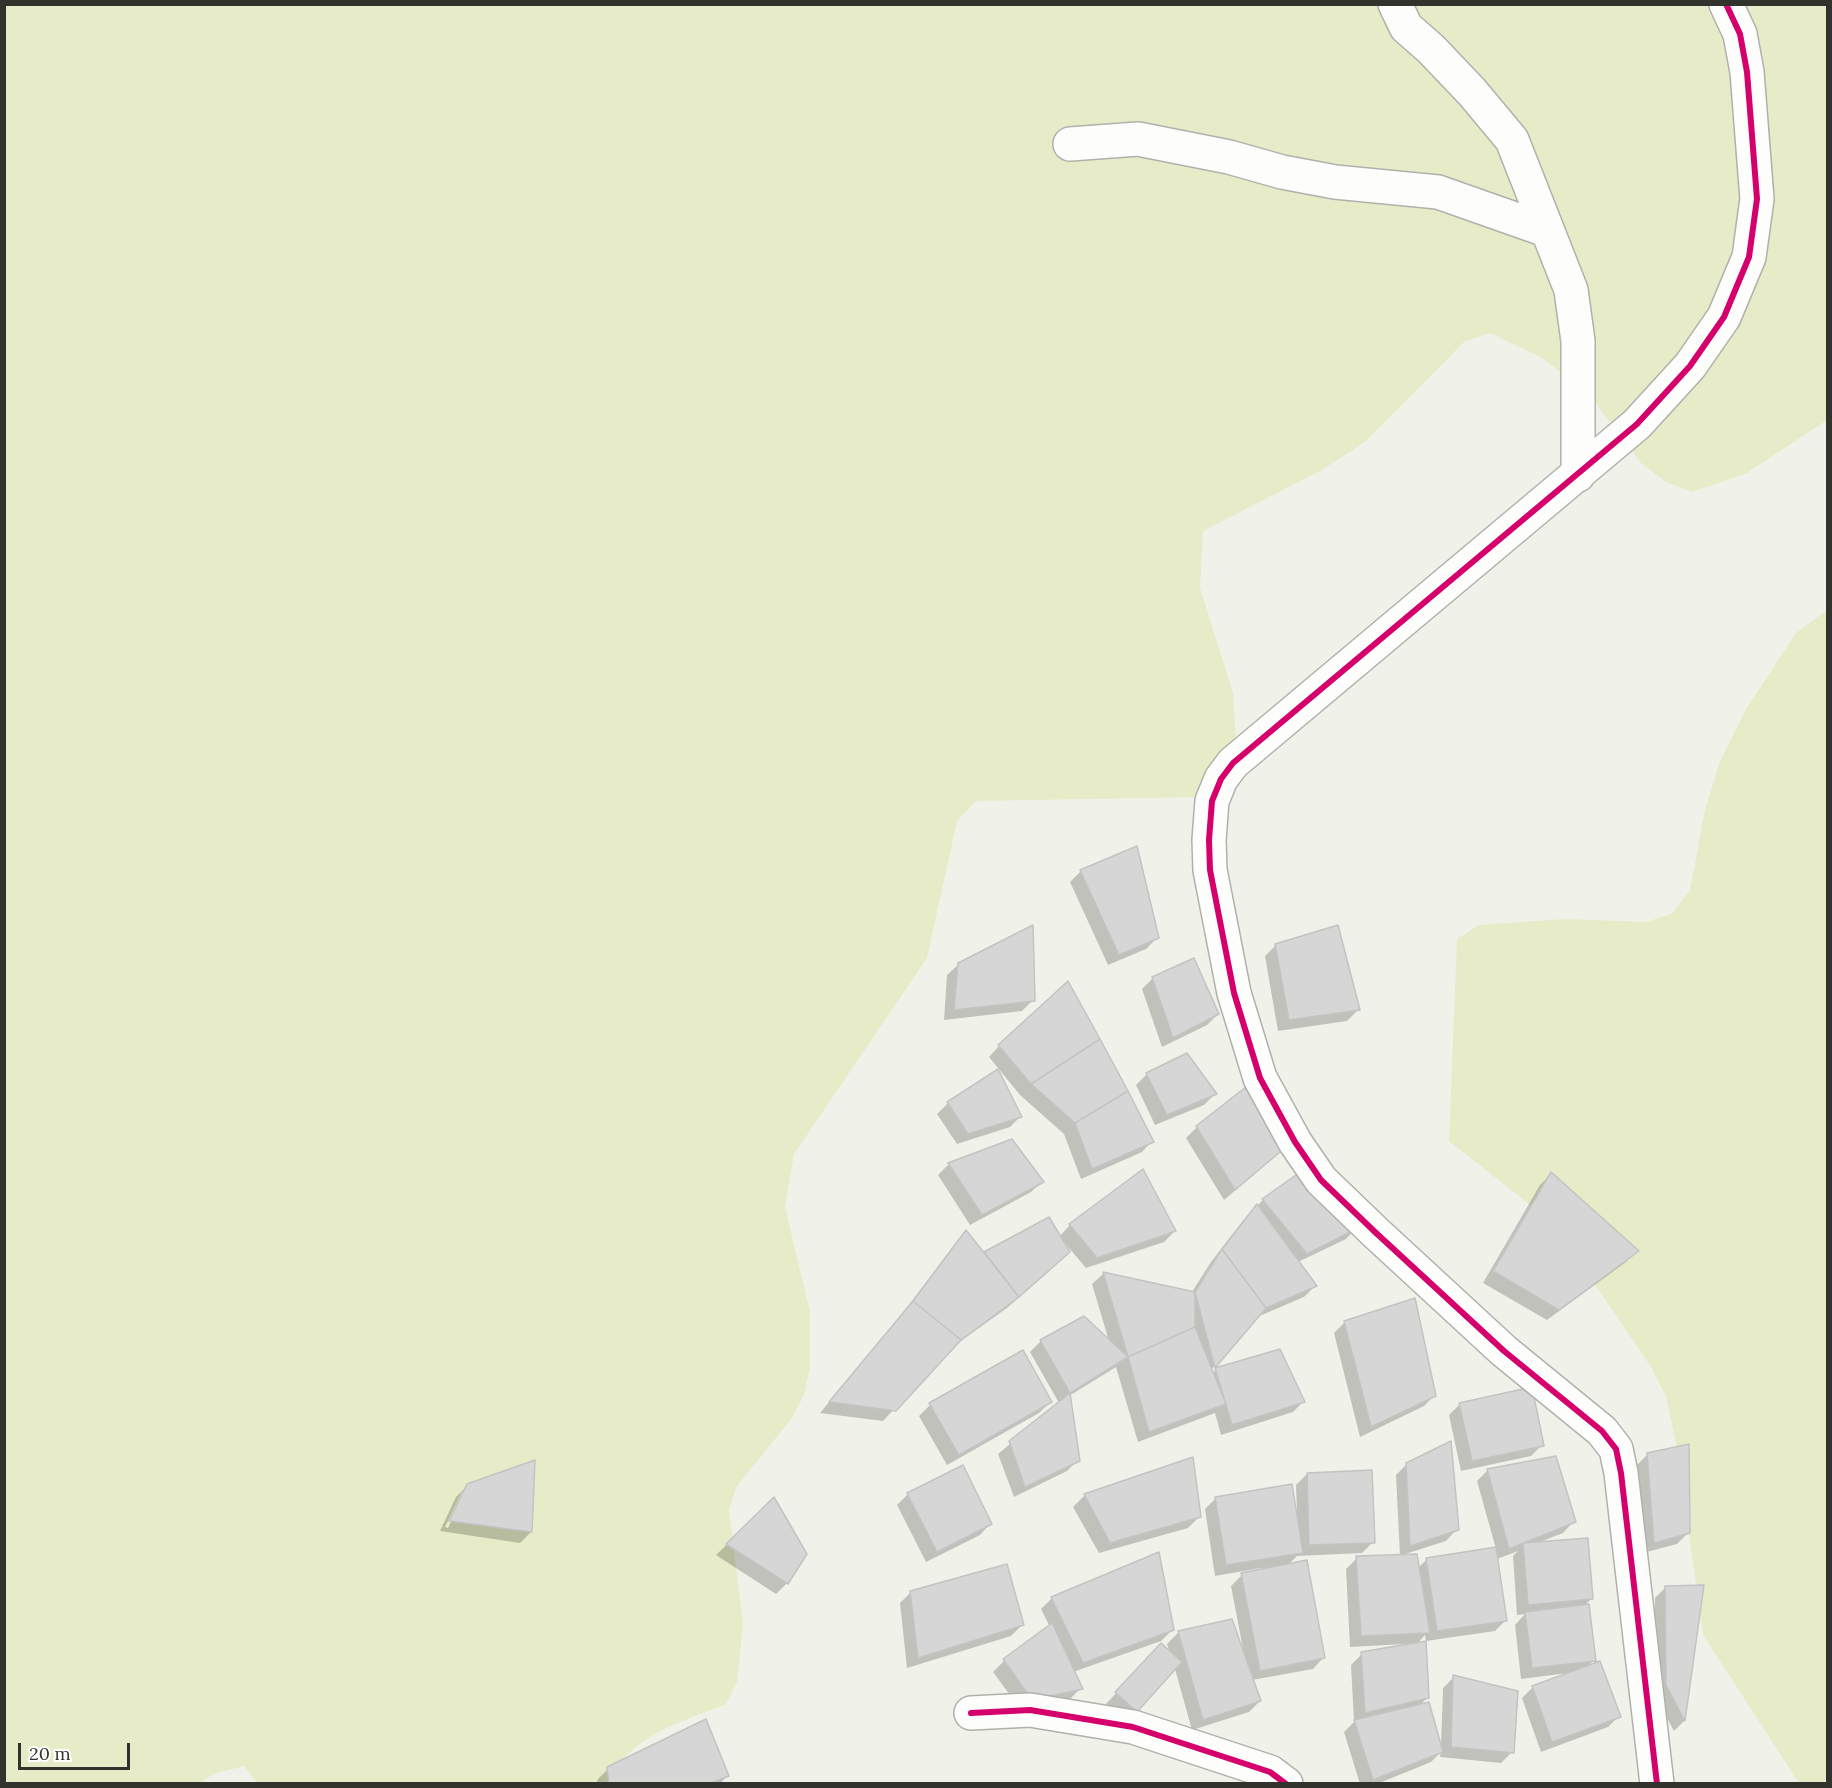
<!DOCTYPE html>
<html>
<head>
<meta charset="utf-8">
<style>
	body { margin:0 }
	#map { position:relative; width:1832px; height:1788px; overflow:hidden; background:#f0f2ea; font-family:Lora,serif }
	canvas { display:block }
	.frame { position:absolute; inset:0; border:6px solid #32332d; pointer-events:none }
	.scale { position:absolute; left:18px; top:1743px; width:112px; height:27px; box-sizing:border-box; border:3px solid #32332d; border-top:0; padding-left:8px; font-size:18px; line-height:21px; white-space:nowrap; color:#32332d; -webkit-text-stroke:4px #fff; paint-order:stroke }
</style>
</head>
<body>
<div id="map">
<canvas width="1832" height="1788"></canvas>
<div class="frame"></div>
<div class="scale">20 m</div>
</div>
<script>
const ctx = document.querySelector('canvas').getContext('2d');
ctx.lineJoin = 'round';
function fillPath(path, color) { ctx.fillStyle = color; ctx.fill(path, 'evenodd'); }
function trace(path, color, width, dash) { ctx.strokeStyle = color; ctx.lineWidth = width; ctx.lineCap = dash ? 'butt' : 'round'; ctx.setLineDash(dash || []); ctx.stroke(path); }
fillPath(new Path2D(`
	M 5,5 L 1827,5 L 1827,420 L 1747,473 L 1692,492 L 1666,482 L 1641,463 L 1587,392 L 1542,358 L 1490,333 L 1464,342 L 1366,441 L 1322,470 L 1203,531 L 1200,588 L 1233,693 L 1237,753 L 1199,797 L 976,801 L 957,821 L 927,958 L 794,1154 L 785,1207 L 810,1312 L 810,1367 L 804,1395 L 792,1418 L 737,1486 L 729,1510 L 743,1623 L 737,1682 L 725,1705 C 690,1718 650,1730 623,1759 C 617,1766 614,1776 610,1783 L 258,1784 L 244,1766 L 213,1774 L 201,1783 L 5,1784 Z
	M 1827,610 L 1827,1783 L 1799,1783 L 1703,1635 L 1677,1448 L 1666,1396 L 1651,1367 L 1573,1252 L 1539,1212 L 1449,1141 L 1457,939 L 1479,925 L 1566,919 L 1647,922 L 1673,913 L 1690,890 L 1705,810 L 1720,761 L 1746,709 L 1796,633 Z`), '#e7ebc7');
fillPath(new Path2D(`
	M 1081,871 L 1157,938 L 1146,949 L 1108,965 L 1070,882 Z
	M 1276,945 L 1358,1010 L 1347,1021 L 1278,1031 L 1265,956 Z
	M 959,964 L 1033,1000 L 1022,1011 L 944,1020 L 947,975 Z
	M 1153,978 L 1218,1014 L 1207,1025 L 1162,1047 L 1142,989 Z
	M 999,1046 L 1152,1141 L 1142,1152 L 1081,1179 L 1064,1134 L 1020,1095 L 989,1057 Z
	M 1187,1055 L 1215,1094 L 1204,1105 L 1155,1125 L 1136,1085 L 1147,1074 Z
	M 1251,1086 L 1273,1158 L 1224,1200 L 1186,1138 L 1197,1127 Z
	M 948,1103 L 1021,1116 L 1010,1127 L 957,1144 L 937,1114 Z
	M 1011,1141 L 1042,1182 L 1031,1192 L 970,1225 L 938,1175 L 949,1164 Z
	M 1551,1174 L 1636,1251 L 1626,1262 L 1547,1320 L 1483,1283 L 1540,1185 Z
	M 1263,1200 L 1356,1228 L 1346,1239 L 1298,1262 L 1315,1286 L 1304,1297 L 1257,1317 L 1211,1370 L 1211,1375 L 1216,1370 L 1304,1401 L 1293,1412 L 1221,1435 L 1215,1413 L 1138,1442 L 1116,1367 L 1069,1396 L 1078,1460 L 1067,1471 L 1014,1497 L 998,1454 L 1059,1403 L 1030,1352 L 1041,1341 L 1109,1341 L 1092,1284 L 1103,1274 L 1192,1292 L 1211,1262 L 1246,1217 Z
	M 1048,1219 L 1059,1237 L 1070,1225 L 1175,1231 L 1164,1242 L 1086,1268 L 1064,1242 L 1057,1263 L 1007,1308 L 951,1348 L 883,1421 L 820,1413 L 902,1314 L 956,1243 L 966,1232 L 984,1254 Z
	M 1345,1322 L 1435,1395 L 1424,1406 L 1360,1437 L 1334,1333 Z
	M 1050,1402 L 1039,1413 L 947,1465 L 919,1416 L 930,1405 Z
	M 1460,1404 L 1542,1445 L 1531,1456 L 1461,1471 L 1449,1415 Z
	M 1648,1454 L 1688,1533 L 1677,1544 L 1643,1553 L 1637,1465 Z
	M 1192,1459 L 1199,1517 L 1188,1528 L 1099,1553 L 1073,1507 L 1084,1496 Z
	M 1407,1464 L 1457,1529 L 1446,1541 L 1402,1555 L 1418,1568 L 1427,1559 L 1496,1549 L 1477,1481 L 1488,1470 L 1574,1521 L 1563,1533 L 1537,1543 L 1591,1599 L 1584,1606 L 1594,1660 L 1587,1667 L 1619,1716 L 1608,1727 L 1541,1752 L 1522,1698 L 1533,1687 L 1568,1673 L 1521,1679 L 1515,1625 L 1525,1614 L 1517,1615 L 1513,1556 L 1518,1551 L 1497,1559 L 1506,1620 L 1495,1631 L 1426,1641 L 1425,1635 L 1417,1644 L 1428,1697 L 1419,1706 L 1441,1746 L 1443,1688 L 1454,1677 L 1512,1752 L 1501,1763 L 1440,1757 L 1441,1752 L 1431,1762 L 1377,1784 L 1360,1784 L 1344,1732 L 1354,1722 L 1351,1665 L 1362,1654 L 1407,1646 L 1406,1644 L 1350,1647 L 1346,1569 L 1357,1558 L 1400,1556 L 1396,1475 Z
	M 1307,1474 L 1373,1542 L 1362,1553 L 1297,1556 L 1287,1566 L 1324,1657 L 1313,1669 L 1252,1680 L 1260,1701 L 1249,1712 L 1192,1730 L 1175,1669 L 1125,1722 L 1106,1704 L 1150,1656 L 1170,1653 L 1167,1644 L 1178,1633 L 1231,1621 L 1241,1650 L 1243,1649 L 1231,1586 L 1242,1575 L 1261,1571 L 1261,1568 L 1215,1576 L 1205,1509 L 1216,1498 L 1297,1514 L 1296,1485 Z
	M 468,1485 L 531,1532 L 520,1543 L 440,1531 L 456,1497 ZM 462,1492 L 465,1492 L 448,1528 L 445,1527 Z
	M 908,1494 L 990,1524 L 980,1535 L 926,1562 L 897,1505 Z
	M 774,1499 L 787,1583 L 776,1594 L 716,1555 Z
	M 1666,1587 L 1702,1587 L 1684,1721 L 1674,1731 L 1655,1696 L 1655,1598 Z
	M 911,1592 L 1022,1625 L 1011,1636 L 907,1668 L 900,1603 Z
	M 1052,1598 L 1172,1630 L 1161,1641 L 1073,1672 L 1081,1688 L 1070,1699 L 1021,1710 L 993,1672 L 1004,1661 L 1050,1627 L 1041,1609 Z
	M 608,1769 L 727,1776 L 720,1784 L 598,1784 L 597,1780 Z`), '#0003');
const building = new Path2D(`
	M 1137,846 L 1159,938 L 1119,955 L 1080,870 Z
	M 1033,925 L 1035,1001 L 954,1010 L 958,963 Z
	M 1338,925 L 1360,1010 L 1289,1020 L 1275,944 Z
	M 1194,958 L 1219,1014 L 1173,1038 L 1152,977 Z
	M 1068,981 L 1100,1039 L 1031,1084 L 998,1045 Z
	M 1100,1039 L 1128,1091 L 1075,1123 L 1031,1084 Z
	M 1187,1053 L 1217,1094 L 1167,1115 L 1146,1073 Z
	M 998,1069 L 1022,1117 L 968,1134 L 947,1102 Z
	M 1251,1083 L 1286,1147 L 1235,1190 L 1196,1126 Z
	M 1128,1091 L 1154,1142 L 1092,1169 L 1075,1123 Z
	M 1012,1139 L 1044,1182 L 982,1215 L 948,1163 Z
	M 1143,1169 L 1176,1231 L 1097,1258 L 1069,1224 Z
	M 1303,1170 L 1358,1228 L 1307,1254 L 1262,1199 Z
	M 1551,1172 L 1639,1251 L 1559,1310 L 1493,1271 Z
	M 1257,1204 L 1317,1286 L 1266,1308 L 1222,1249 Z
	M 1049,1217 L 1070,1252 L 1019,1297 L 984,1252 Z
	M 966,1230 L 1019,1297 L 961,1340 L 913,1301 Z
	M 1222,1249 L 1266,1308 L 1215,1368 L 1195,1292 Z
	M 1103,1272 L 1195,1292 L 1195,1327 L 1128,1357 Z
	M 1415,1298 L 1436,1396 L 1371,1427 L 1344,1321 Z
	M 913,1301 L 961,1340 L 896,1411 L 829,1402 Z
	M 1084,1316 L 1128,1357 L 1070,1393 L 1040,1340 Z
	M 1195,1327 L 1226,1404 L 1149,1432 L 1128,1357 Z
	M 1280,1349 L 1305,1402 L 1232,1425 L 1215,1368 Z
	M 1023,1350 L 1052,1402 L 959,1455 L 929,1403 Z
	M 1532,1387 L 1544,1446 L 1472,1461 L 1459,1403 Z
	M 1070,1393 L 1080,1461 L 1025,1487 L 1009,1441 Z
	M 1451,1441 L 1459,1530 L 1410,1546 L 1406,1463 Z
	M 1689,1444 L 1690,1533 L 1654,1543 L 1647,1453 Z
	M 1556,1456 L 1576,1522 L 1509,1549 L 1487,1469 Z
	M 1193,1457 L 1201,1517 L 1110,1543 L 1084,1494 Z
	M 535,1460 L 532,1532 L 449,1521 L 467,1484 Z
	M 963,1465 L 992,1524 L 937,1552 L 907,1493 Z
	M 1372,1470 L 1375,1543 L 1309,1545 L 1307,1473 Z
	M 1292,1484 L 1303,1553 L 1226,1565 L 1215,1497 Z
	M 774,1497 L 807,1554 L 788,1584 L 726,1544 Z
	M 1588,1538 L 1593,1599 L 1528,1605 L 1523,1543 Z
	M 1496,1547 L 1507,1621 L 1437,1631 L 1426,1558 Z
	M 1159,1552 L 1174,1630 L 1083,1663 L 1051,1597 Z
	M 1417,1554 L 1430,1633 L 1361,1636 L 1356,1556 Z
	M 1307,1560 L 1325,1658 L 1260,1671 L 1241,1573 Z
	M 1007,1564 L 1024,1625 L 918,1658 L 910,1591 Z
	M 1704,1585 L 1685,1721 L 1666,1685 L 1665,1586 Z
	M 1589,1604 L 1596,1661 L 1532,1668 L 1525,1612 Z
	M 1232,1619 L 1261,1701 L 1203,1720 L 1178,1631 Z
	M 1052,1623 L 1083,1689 L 1032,1700 L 1003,1659 Z
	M 1426,1641 L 1429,1698 L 1365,1713 L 1361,1652 Z
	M 1161,1643 L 1182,1662 L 1137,1712 L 1115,1692 Z
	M 1600,1661 L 1621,1717 L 1552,1742 L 1532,1686 Z
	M 1453,1675 L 1518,1691 L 1514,1753 L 1451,1747 Z
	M 1429,1702 L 1443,1752 L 1373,1780 L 1354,1720 Z
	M 706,1719 L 729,1776 L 709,1784 L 609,1784 L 607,1767 Z`);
fillPath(building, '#d6d6d6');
trace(building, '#c2c3c2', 1.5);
const minor = new Path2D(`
	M 1395,4 L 1406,27 L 1431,49 L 1472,92 L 1512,140 L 1571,290 L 1578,341 L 1578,475
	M 1070,144 L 1138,139 L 1229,157 L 1282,172 L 1335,182 L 1438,192 L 1546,230
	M 971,1713 L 1030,1710 L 1133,1727 L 1270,1772 L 1286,1784
	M 1657,1784 L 1621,1473 L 1616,1449 L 1602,1431 L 1504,1351 L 1375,1232 L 1321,1180 L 1295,1142 L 1260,1078 L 1234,993 L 1210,870 L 1209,840 L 1212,801 L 1221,779 L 1233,763 L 1637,424 L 1690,366 L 1724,317 L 1749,257 L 1757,199 L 1747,72 L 1740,34 L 1726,4`);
trace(minor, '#b0b1ab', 36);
trace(minor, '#fdfdfc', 33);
trace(new Path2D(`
	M 971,1713 L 1030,1710 L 1133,1727 L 1270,1772 L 1286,1784
	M 1657,1784 L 1621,1473 L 1616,1449 L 1602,1431 L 1504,1351 L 1375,1232 L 1321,1180 L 1295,1142 L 1260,1078 L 1234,993 L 1210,870 L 1209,840 L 1212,801 L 1221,779 L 1233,763 L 1637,424 L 1690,366 L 1724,317 L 1749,257 L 1757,199 L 1747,72 L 1740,34 L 1726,4`), '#d6006c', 6);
</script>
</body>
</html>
